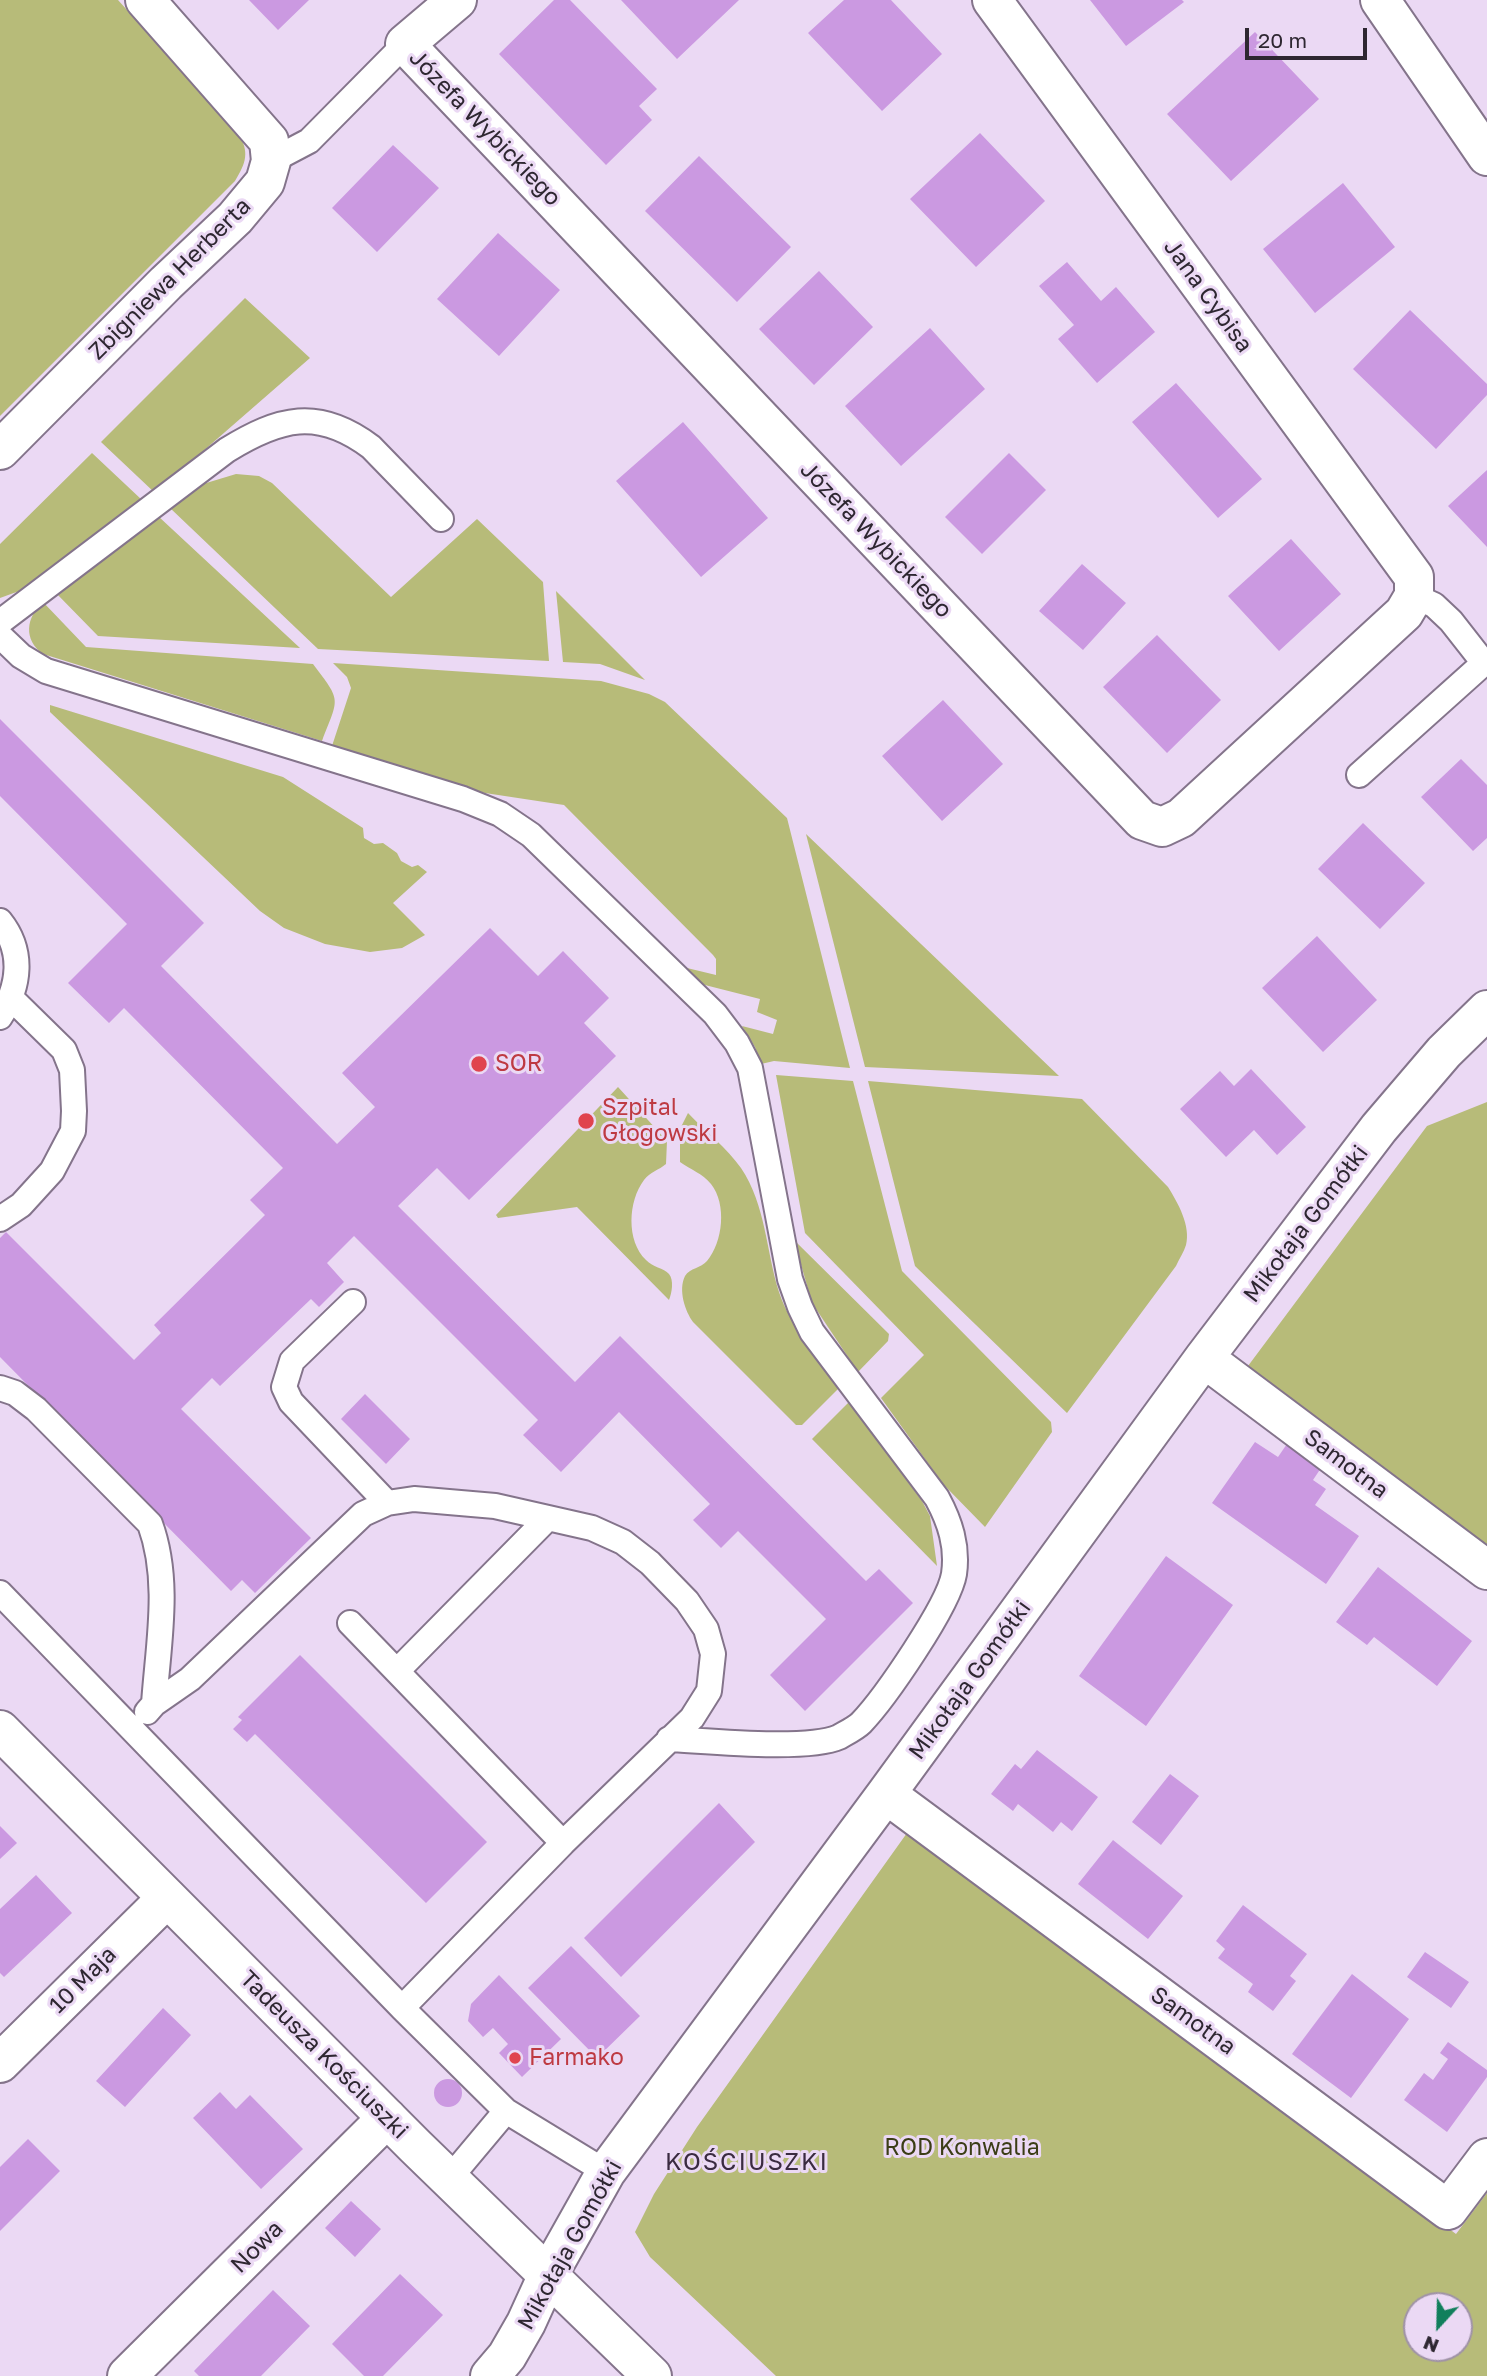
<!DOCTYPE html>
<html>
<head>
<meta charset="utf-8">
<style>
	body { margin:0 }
	#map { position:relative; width:1487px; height:2376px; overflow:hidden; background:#ebd9f4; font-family:"Golos Text",sans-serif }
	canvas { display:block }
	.north { position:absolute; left:1403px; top:2292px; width:70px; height:70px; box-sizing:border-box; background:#ebd9f4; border:2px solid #9f92a6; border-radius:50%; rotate:202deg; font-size:19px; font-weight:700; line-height:28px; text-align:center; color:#2e2731 }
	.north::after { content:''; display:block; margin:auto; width:24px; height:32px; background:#117f5c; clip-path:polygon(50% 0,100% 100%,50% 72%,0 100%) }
	.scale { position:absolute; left:1245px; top:28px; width:122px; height:32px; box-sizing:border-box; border:4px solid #2e2731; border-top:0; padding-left:9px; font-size:21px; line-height:24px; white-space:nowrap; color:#2e2731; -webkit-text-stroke:5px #ebd9f4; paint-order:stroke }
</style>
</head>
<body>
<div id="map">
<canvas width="1487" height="2376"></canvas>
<div class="north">N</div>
<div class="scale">20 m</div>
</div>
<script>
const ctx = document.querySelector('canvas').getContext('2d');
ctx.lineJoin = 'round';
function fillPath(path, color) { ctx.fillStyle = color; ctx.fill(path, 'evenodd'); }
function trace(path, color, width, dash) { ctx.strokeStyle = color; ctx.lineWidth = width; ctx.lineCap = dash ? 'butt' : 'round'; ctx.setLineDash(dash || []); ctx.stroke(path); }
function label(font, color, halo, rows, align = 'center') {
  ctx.font = font + ' "Golos Text",sans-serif'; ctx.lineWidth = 6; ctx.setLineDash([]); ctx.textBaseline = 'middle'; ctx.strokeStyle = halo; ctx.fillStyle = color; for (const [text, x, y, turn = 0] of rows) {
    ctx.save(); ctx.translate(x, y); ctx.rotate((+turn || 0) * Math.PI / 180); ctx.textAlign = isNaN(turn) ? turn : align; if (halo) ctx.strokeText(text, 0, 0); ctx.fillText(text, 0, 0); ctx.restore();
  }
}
fillPath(new Path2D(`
	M 0,0 L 118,0 L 238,133 C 250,152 246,163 235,181 L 0,416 Z
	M 245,298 L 310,358 L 155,493 L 101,442 Z
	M 92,453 L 142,500 L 22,590 L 0,598 L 0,544 Z
	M 236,474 L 259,476 L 272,483 L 391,597 L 477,519 L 543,582 L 549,661 L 318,649 L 169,507 L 203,484 Z
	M 158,516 L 300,648 L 98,636 L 55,592 Z
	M 556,591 L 645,680 L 600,664 L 563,662 Z
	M 43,602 L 86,647 L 313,664 C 342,702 339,697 322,741 L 43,654 C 23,640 26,617 43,602 Z
	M 333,663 L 601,681 L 649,694 L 665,702 L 787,818 L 850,1068 L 774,1061 L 761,1064 L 755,1047 L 742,1026 L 773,1034 L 777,1020 L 757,1012 L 760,999 L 701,984 L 687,968 L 716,975 L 716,959 L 713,955 L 564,805 L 485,793 L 332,746 L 351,688 L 347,677 Z
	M 50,705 L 283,777 L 363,828 L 364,838 L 374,844 L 383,843 L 397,853 L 401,861 L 412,867 L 418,865 L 427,872 L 393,903 L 425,935 L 402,948 L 370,952 L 325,944 L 284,928 L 260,911 L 50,712 Z
	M 806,834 L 1059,1076 L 865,1067 Z
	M 776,1075 L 853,1081 L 902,1271 L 1051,1422 L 1052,1432 L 985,1527 L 943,1484 L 881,1398 L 924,1355 L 805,1233 Z
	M 868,1081 L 1082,1099 L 1168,1187 C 1178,1203 1191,1226 1186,1245 C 1184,1252 1179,1259 1176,1266 L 1067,1413 L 915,1266 Z
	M 618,1087 L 667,1141 L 666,1164 C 659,1170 650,1172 644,1180 C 628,1201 626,1241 646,1260 C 652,1267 664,1268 669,1274 C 674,1280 672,1293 669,1300 L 577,1207 L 498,1218 L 496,1215 Z
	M 1487,1102 L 1487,1546 L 1248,1366 L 1427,1126 Z
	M 688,1113 C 705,1131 727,1148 741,1168 C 766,1205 766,1251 779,1292 C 791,1328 817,1357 840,1387 L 802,1425 L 796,1425 L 693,1322 C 685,1311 678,1290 685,1276 C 690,1268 701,1268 707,1261 C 723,1242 727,1204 711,1184 C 702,1173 691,1170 680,1162 L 680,1129 Z
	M 794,1240 L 889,1334 L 888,1341 L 858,1372 L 812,1303 Z
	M 849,1402 L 922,1501 L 930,1516 L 937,1566 L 812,1439 Z
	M 912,1826 L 1456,2234 L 1487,2193 L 1487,2376 L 776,2376 L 650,2257 L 635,2232 L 654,2194 L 697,2127 ZM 1417,2306 L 1459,2306 L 1459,2348 L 1417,2348 Z`), '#b7bb79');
fillPath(new Path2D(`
	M 249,0 L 309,0 L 278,30 Z
	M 554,0 L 570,0 L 657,89 L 639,106 L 652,120 L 606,165 L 499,54 Z
	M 621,0 L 739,0 L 677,59 Z
	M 844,0 L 891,0 L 942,54 L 882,111 L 808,33 Z
	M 1090,0 L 1182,0 L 1184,2 L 1126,46 Z
	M 1255,32 L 1319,99 L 1231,181 L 1167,114 Z
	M 980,133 L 1045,201 L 976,267 L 910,199 Z
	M 393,145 L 439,188 L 377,252 L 332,208 Z
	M 699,156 L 791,247 L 737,302 L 645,211 Z
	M 1343,183 L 1395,247 L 1315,313 L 1263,249 Z
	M 498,233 L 560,290 L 499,356 L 437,299 Z
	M 1067,262 L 1101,301 L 1116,287 L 1155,332 L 1097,383 L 1058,339 L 1074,325 L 1039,286 Z
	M 819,271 L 873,327 L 814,385 L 759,329 Z
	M 1410,310 L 1487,384 L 1487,395 L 1436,449 L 1353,369 Z
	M 930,328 L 985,389 L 901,466 L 845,406 Z
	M 1176,383 L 1262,479 L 1218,518 L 1132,422 Z
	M 683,422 L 768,518 L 701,577 L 616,481 Z
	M 1009,453 L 1046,490 L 982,554 L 945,517 Z
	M 1487,470 L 1487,547 L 1448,506 Z
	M 1291,539 L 1341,594 L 1279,651 L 1228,596 Z
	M 1082,564 L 1126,603 L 1083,650 L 1039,611 Z
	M 1157,635 L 1221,700 L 1167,753 L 1103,687 Z
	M 943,700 L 1003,764 L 942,821 L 882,756 Z
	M 0,719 L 204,923 L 161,966 L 337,1144 L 375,1107 L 342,1073 L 490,928 L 538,976 L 563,951 L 609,998 L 584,1023 L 616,1056 L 469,1200 L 437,1168 L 398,1206 L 575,1382 L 620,1336 L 866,1581 L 879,1569 L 913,1603 L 805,1711 L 770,1675 L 826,1619 L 738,1531 L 721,1548 L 693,1520 L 710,1504 L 619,1412 L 561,1472 L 523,1435 L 538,1420 L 354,1236 L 327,1263 L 344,1282 L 319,1307 L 311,1299 L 220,1386 L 212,1378 L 181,1409 L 311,1538 L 255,1593 L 242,1580 L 231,1591 L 0,1357 L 0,1238 L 6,1232 L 134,1360 L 161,1333 L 154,1325 L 265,1215 L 250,1200 L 283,1168 L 124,1008 L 109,1023 L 68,983 L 127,924 L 0,796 Z
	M 1461,759 L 1487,785 L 1487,838 L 1473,851 L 1421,797 Z
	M 1363,823 L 1425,883 L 1380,929 L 1318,869 Z
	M 1317,936 L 1377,1000 L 1323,1052 L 1262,988 Z
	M 1251,1069 L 1306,1127 L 1277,1155 L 1254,1130 L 1226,1157 L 1180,1109 L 1220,1071 L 1234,1086 Z
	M 365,1394 L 410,1439 L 386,1464 L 341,1419 Z
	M 1289,1441 L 1323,1465 L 1313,1480 L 1326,1489 L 1315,1505 L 1359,1536 L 1326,1584 L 1212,1503 L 1255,1442 L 1278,1457 Z
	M 1166,1556 L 1233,1605 L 1146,1726 L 1079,1676 Z
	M 1378,1567 L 1472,1641 L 1437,1686 L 1374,1637 L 1367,1645 L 1336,1622 Z
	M 300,1655 L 487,1842 L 426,1903 L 255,1734 L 247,1742 L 233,1729 L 242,1720 L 238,1717 Z
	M 1037,1750 L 1098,1797 L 1072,1831 L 1061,1822 L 1053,1832 L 1018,1804 L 1013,1811 L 991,1794 L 1015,1764 L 1021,1769 Z
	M 1170,1774 L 1199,1796 L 1161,1845 L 1132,1822 Z
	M 719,1803 L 755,1842 L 621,1977 L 584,1938 Z
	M 0,1826 L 17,1843 L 0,1859 Z
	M 1113,1840 L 1183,1896 L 1148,1939 L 1078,1884 Z
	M 36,1875 L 72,1913 L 4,1977 L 0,1973 L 0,1909 Z
	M 1243,1905 L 1307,1954 L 1290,1976 L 1296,1981 L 1273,2011 L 1248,1992 L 1253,1984 L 1218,1958 L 1225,1949 L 1216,1941 Z
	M 571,1946 L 640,2016 L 597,2058 L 528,1988 Z
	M 1425,1952 L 1469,1982 L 1451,2008 L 1407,1977 Z
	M 1352,1974 L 1409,2019 L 1351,2098 L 1292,2054 Z
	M 499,1975 L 561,2039 L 522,2077 L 499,2053 L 508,2044 L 493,2028 L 483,2037 L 468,2021 L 471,2004 Z
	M 163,2008 L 191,2035 L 125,2107 L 96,2081 Z
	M 1448,2042 L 1487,2070 L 1487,2077 L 1447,2132 L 1404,2100 L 1424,2073 L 1433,2080 L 1448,2059 L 1440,2053 Z
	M434 2093a14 14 0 1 1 28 0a14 14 0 1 1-28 0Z
	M 220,2092 L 236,2109 L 250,2095 L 303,2149 L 261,2189 L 193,2118 Z
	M 28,2139 L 60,2171 L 0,2231 L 0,2167 Z
	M 351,2201 L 381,2229 L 355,2257 L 325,2228 Z
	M 400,2274 L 443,2315 L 383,2376 L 364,2376 L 332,2344 Z
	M 273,2290 L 310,2326 L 261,2376 L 199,2376 L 194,2371 Z`), '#cb99e1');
const lane = new Path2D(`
	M 271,161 L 309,141 L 405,44
	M 0,622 L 227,450 C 279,418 318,407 371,447 L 441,519
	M 0,636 L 21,656 L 46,671 L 463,799 L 500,814 L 531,835 L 715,1014 L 737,1043 L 750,1068 L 790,1279 L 800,1307 L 812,1332 L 937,1498 C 950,1522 958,1546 954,1574 C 949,1605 885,1698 861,1723 C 856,1728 846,1733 839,1737 C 807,1751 708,1741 669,1739
	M 1359,775 L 1484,663 L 1451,621 L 1434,605 L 1414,596
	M 0,921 C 24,951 20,986 0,1017
	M 0,1219 L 21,1205 L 52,1171 L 73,1131 L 74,1111 L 72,1070 L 64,1050 L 12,999
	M 353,1302 L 292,1361 L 284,1387 L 291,1402 L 387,1503
	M 0,1388 L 15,1393 L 36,1409 L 150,1524 C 171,1581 158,1645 154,1704 L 147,1712
	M 0,1593 L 402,2008
	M 350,1623 L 563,1843
	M 397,1671 L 548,1518
	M 154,1704 L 190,1679 L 363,1514 L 387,1503 L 414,1499 L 495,1506 L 592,1528 L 623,1542 L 650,1563 L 687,1601 L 706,1629 L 713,1654 L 709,1691 L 692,1718 L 563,1843 L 402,2008 L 506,2111 L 449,2179
	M 506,2111 L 606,2172`);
const street = new Path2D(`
	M 457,0 L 405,44 L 1142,820 L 1162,827 L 1181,818 L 1404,613 L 1414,596 L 1414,577 L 992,0
	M 1380,0 L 1487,156
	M 0,450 L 166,283 L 235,218 L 265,182 L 271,161 L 269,141 L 145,0
	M 1204,1358 L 1487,1570
	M 886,1794 L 1448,2210 L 1487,2158
	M 0,2063 L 167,1898
	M 127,2376 L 387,2118
	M 490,2376 L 507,2356 L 526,2323 L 547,2277 L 606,2172 L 886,1794 L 1204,1358 L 1379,1128 L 1444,1052 L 1487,1010`);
const secondary = new Path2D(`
	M 0,1730 L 415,2146 L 652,2376`);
trace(lane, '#84748b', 28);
trace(street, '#84748b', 42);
trace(secondary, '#84748b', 42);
trace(lane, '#fff', 24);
trace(street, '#fff', 38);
trace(secondary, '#fff', 38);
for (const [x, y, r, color] of [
	[479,1064,9,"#e0444e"],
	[586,1121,9,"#e0444e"],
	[515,2058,7,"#e0444e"]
]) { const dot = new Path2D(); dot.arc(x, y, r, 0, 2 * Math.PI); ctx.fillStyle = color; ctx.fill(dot); trace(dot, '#ebd9f4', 2.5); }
label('23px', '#2e2731', '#ebd9f4', [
	["Józefa Wybickiego",485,128,46],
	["Zbigniewa Herberta",170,279,-45],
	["Jana Cybisa",1208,296,54],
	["Józefa Wybickiego",876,540,46],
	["Mikołaja Gomółki",1306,1224,-53],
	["Samotna",1346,1464,37],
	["Mikołaja Gomółki",970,1680,-54],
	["10 Maja",83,1980,-45],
	["Samotna",1193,2021,36],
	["Tadeusza Kościuszki",324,2055,45],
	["Mikołaja Gomółki",570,2245,-61],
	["Nowa",257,2247,-45]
]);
label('23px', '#be3a42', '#ebd9f4', [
	["SOR",495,1064],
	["Szpital",602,1108],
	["Głogowski",602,1134],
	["Farmako",529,2058]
], 'left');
label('23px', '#3b3d16', '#ebd9f4', [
	["ROD Konwalia",962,2148]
]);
ctx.letterSpacing = '2px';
label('24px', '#3a2b40', '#ebd9f4', [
	["KOŚCIUSZKI",747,2162]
]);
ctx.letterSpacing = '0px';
</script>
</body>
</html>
